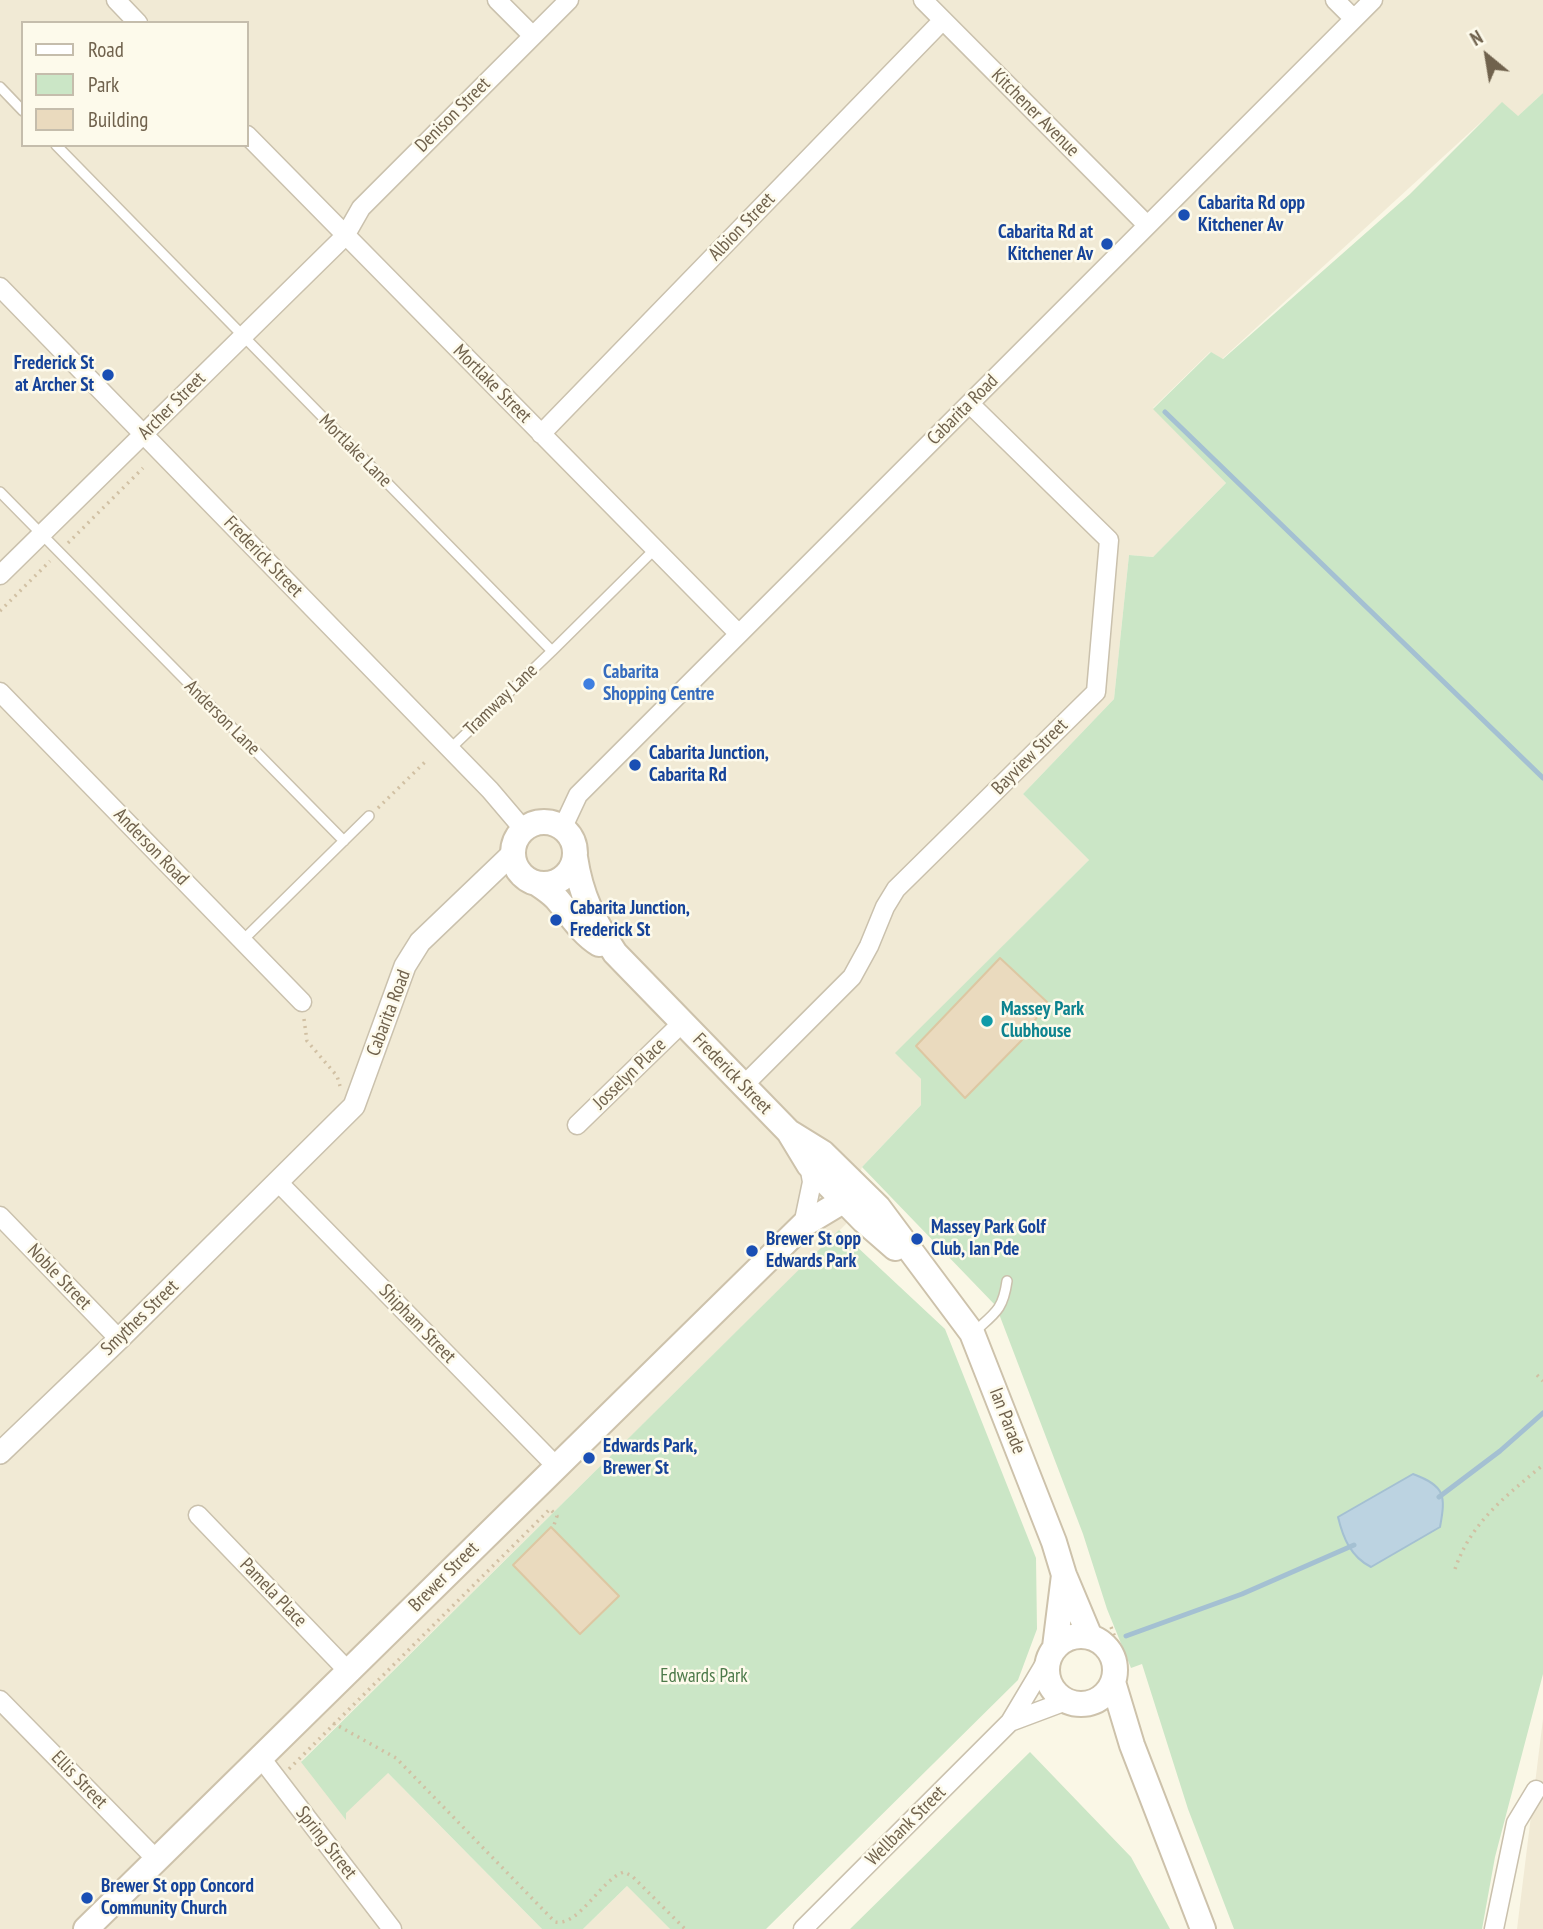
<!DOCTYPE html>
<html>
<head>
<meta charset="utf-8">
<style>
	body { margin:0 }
	#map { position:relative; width:1543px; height:1929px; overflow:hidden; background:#faf7e6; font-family:"PT Sans Narrow",sans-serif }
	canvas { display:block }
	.legend { position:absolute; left:21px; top:21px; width:228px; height:126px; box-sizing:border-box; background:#fdfaeb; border:2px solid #c5bdac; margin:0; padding:9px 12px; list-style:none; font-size:21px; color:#70624d }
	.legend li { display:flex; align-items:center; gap:14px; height:35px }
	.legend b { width:35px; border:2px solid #c5bdac }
	.north { position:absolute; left:1452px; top:21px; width:70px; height:70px; -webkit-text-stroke:5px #fdfaeb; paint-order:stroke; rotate:330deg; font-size:19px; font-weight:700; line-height:28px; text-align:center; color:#70624d }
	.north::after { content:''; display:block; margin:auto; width:24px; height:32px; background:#70624d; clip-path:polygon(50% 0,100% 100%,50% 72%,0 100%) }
</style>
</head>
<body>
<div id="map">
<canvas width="1543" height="1929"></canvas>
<ul class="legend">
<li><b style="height:9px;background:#fff"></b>Road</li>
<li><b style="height:19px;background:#cbe6c6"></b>Park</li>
<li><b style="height:19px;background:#eadabe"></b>Building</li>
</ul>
<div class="north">N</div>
</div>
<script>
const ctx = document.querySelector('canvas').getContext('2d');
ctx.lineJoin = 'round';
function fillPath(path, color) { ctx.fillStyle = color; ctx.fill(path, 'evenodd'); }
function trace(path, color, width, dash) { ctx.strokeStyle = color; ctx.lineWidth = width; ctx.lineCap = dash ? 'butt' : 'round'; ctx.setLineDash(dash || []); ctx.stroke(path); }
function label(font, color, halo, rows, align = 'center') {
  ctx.font = font + ' "PT Sans Narrow",sans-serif'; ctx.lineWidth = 5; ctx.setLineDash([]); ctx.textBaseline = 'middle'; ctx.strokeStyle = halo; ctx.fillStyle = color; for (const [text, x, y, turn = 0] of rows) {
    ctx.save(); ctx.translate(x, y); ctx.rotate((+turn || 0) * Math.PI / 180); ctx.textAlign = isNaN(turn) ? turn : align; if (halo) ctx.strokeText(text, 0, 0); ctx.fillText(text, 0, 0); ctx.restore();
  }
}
fillPath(new Path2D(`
	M 0,0 L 1543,0 L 1543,93 L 1517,117 L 1502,103 L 1222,359 L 1210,352 L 1153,408 L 1226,483 L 1153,557 L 1129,555 L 1114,699 L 1023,794 L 1089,860 L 896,1053 L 921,1079 L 921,1105 L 862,1167 L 846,1224 L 301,1761 L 388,1773 L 542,1929 L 0,1929 ZM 23,23 L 247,23 L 247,145 L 23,145 Z
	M 1543,1719 L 1543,1929 L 1517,1929 Z
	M 627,1886 L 670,1929 L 583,1929 Z`), '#f1ead5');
fillPath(new Path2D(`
	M 1543,93 L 1543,1674 L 1495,1857 L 1482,1929 L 1234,1929 L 1188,1809 L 1142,1664 L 1131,1668 L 1107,1609 L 1083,1534 L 996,1306 L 862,1167 L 921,1105 L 921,1079 L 895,1053 L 1089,860 L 1023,794 L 1114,699 L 1129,555 L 1153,557 L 1226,483 L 1153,409 L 1211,352 L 1223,359 L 1410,194 L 1502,102 L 1518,116 Z
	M 839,1230 L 945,1329 L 1036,1558 L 1037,1629 L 1018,1680 L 766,1929 L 670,1929 L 627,1886 L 583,1929 L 542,1929 L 388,1773 L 346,1813 L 346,1820 L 301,1762 Z
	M 1030,1752 L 1131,1857 L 1170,1929 L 850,1929 Z`), '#cbe6c6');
const water = new Path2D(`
	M 1413,1474 C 1445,1486 1446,1495 1440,1527 L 1371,1567 C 1351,1557 1343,1538 1338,1517 Z`);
fillPath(water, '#bcd3e1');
trace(water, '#a4c0d2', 2);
trace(new Path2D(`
	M 1165,412 L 1543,778
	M 1439,1497 L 1500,1451 L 1543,1413
	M 1126,1636 L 1242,1594 L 1354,1545`), '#a4c0d2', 5);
const building = new Path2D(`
	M 1000,958 L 1047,1002 L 1022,1040 L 965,1098 L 916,1046 Z
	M 551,1527 L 619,1596 L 580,1634 L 513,1565 Z`);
fillPath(building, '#eadabe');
trace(building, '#ddc7a2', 2);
const service = new Path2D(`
	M 0,87 L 23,111
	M 56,145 L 552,651 L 655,549
	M 0,492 L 344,841
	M 450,749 L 552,651
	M 242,941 L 369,816
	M 974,1332 C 995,1313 1003,1310 1007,1281`);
const minor = new Path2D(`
	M 116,0 L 138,23
	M 497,0 L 533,36
	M 923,0 L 1147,225
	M 1335,0 L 1354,19
	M 247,135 L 738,633
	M 0,287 L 490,790 L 524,830
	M 541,434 L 943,20
	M 0,575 L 345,236 L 361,208 L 569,0
	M 0,692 L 302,1002
	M 563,827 L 578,795 L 1373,0
	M 744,1085 L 852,977 L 869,946 L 885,907 L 896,889 L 1096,692 L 1109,540 L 970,404
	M 577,1125 L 682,1023
	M 278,1182 L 556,1466
	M 0,1216 L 119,1339
	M 803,1225 L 812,1182 L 809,1165
	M 198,1515 L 348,1671
	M 0,1700 L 157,1860
	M 1010,1722 L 1066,1701
	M 261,1758 L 392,1929
	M 803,1929 L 1010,1722 L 1050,1655
	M 1494,1929 L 1516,1823 L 1536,1790`);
const tertiary = new Path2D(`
	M 0,1453 L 119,1339 L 354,1106 L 405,966 L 420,942 L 513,853`);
const secondary = new Path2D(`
	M513 853a31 31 0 1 1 62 0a31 31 0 1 1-62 0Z
	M 575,857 C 581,897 594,921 615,953 L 789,1132 L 809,1165 L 864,1221 L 895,1248
	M 538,884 C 544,888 551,893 556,898 C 570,914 581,933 599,944
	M 789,1132 L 823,1153 L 878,1207 L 972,1333 L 1054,1542 L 1064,1575 L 1090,1637
	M1047 1670a34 34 0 1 1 68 0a34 34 0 1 1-68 0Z
	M 1055,1647 L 1064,1575
	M 1113,1682 L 1132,1745 L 1203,1929
	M 86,1929 L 803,1225 L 838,1204 L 843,1200`);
trace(service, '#cac1ad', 12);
trace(minor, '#cac1ad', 21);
trace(tertiary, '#cac1ad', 24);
trace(secondary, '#cdc2ab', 28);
trace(new Path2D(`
	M 68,543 L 143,468
	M 0,611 L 50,561
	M 378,808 L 426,761
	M 304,1019 L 307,1041 L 337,1076 L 340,1086
	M 1537,1375 L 1543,1381
	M 1455,1569 C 1471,1522 1506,1496 1543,1465
	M 1111,1627 L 1126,1666
	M 333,1723 L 396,1758 L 555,1922 C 579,1927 601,1879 624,1872 L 632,1876 L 685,1929
	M 289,1769 L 550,1509 L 557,1516 L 553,1528`), '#d1c0a3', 3.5, [2, 5]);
trace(service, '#fff', 9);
trace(minor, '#fff', 18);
trace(tertiary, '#fff', 21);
trace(secondary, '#fff', 24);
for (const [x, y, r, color] of [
	[1184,215,7,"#1a4fb4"],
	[1107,244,7,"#1a4fb4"],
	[108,375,7,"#1a4fb4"],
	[589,684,7,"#3f7fe0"],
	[635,765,7,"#1a4fb4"],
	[556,920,7,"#1a4fb4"],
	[987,1021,7,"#0f9aa8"],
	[917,1239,7,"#1a4fb4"],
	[752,1251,7,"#1a4fb4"],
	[589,1458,7,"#1a4fb4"],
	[87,1898,7,"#1a4fb4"]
]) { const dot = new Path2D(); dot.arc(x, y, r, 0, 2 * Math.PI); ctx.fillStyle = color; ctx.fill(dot); trace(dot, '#fdfaeb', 2.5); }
label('19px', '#70624d', '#fdfaeb', [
	["Kitchener Avenue",1035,113,45],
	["Denison Street",453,115,-45],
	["Albion Street",742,227,-46],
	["Mortlake Street",492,384,45],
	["Archer Street",172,406,-45],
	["Cabarita Road",963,410,-45],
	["Mortlake Lane",355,451,45],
	["Frederick Street",263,557,46],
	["Tramway Lane",501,700,-44],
	["Anderson Lane",222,718,45],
	["Bayview Street",1030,757,-45],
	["Anderson Road",151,847,46],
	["Cabarita Road",389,1013,-69],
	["Josselyn Place",630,1074,-44],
	["Frederick Street",732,1074,46],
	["Noble Street",59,1277,46],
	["Smythes Street",140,1318,-44],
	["Shipham Street",417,1324,46],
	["Ian Parade",1007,1421,69],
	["Brewer Street",444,1577,-45],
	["Pamela Place",273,1593,46],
	["Ellis Street",79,1780,46],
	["Wellbank Street",906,1826,-45],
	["Spring Street",326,1843,52]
]);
label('bold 19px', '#164399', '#fdfaeb', [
	["Cabarita Rd opp",1198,204],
	["Kitchener Av",1198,226],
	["Cabarita Rd at",1093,233,"right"],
	["Kitchener Av",1093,255,"right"],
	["Frederick St",94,364,"right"],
	["at Archer St",94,386,"right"],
	["Cabarita Junction,",649,754],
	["Cabarita Rd",649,776],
	["Cabarita Junction,",570,909],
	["Frederick St",570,931],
	["Massey Park Golf",931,1228],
	["Club, Ian Pde",931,1250],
	["Brewer St opp",766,1240],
	["Edwards Park",766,1262],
	["Edwards Park,",603,1447],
	["Brewer St",603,1469],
	["Brewer St opp Concord",101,1887],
	["Community Church",101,1909]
], 'left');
label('bold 19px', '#366cbe', '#fdfaeb', [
	["Cabarita",603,673],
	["Shopping Centre",603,695]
], 'left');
label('bold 19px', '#0d838f', '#fdfaeb', [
	["Massey Park",1001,1010],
	["Clubhouse",1001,1032]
], 'left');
label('19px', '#4d7a4a', '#fdfaeb', [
	["Edwards Park",704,1677]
]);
</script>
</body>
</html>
